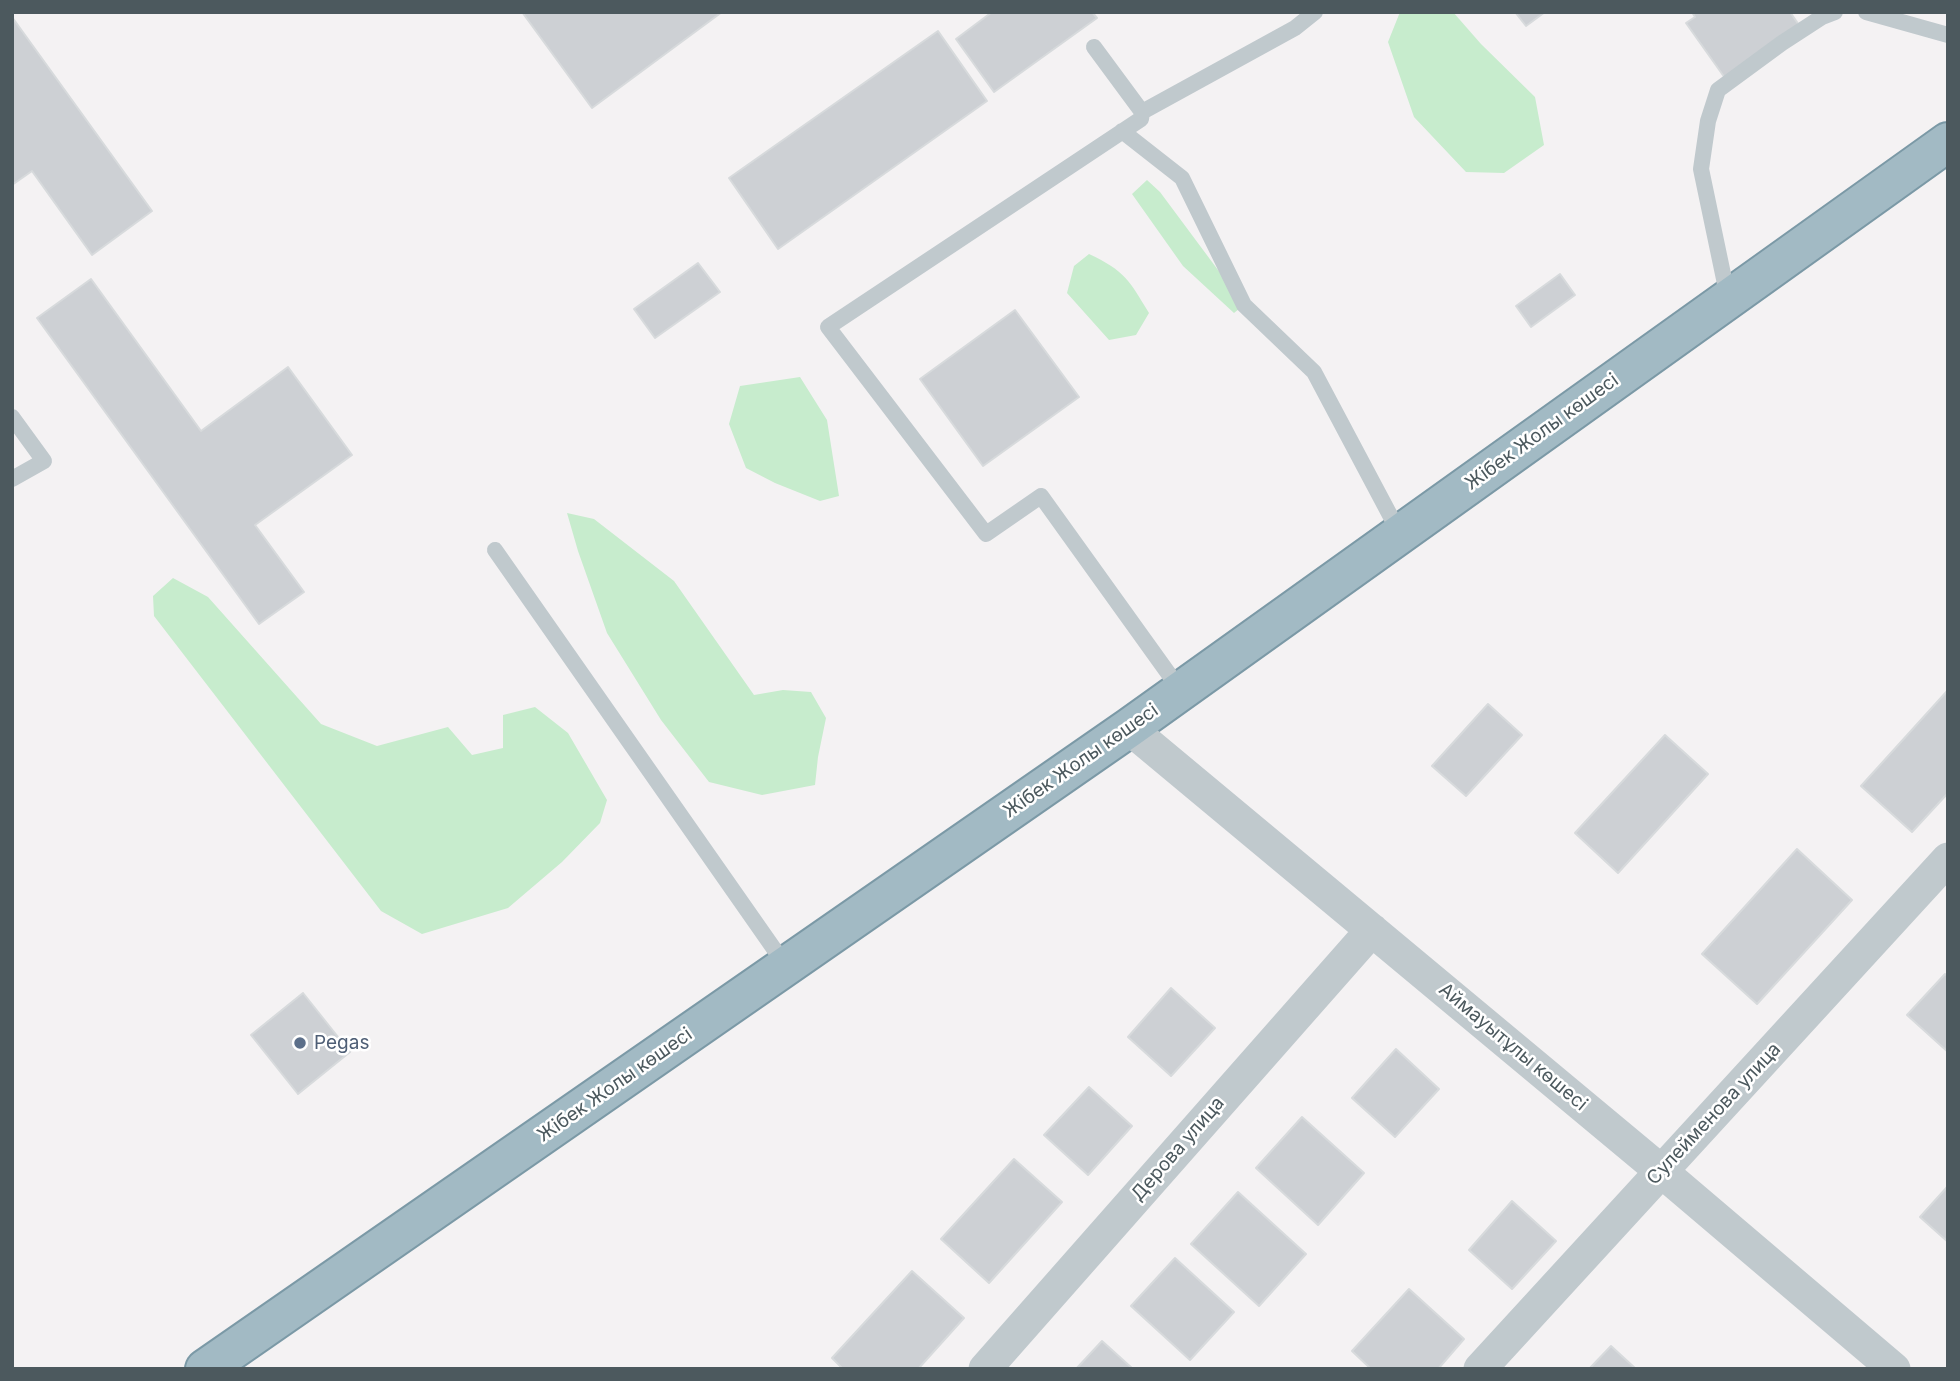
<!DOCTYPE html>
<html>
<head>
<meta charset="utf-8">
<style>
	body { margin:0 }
	#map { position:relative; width:1960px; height:1381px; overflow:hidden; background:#f4f2f3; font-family:Inter,sans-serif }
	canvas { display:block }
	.frame { position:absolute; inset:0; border:14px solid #4c595e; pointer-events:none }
</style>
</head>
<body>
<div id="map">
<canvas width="1960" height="1381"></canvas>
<div class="frame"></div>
</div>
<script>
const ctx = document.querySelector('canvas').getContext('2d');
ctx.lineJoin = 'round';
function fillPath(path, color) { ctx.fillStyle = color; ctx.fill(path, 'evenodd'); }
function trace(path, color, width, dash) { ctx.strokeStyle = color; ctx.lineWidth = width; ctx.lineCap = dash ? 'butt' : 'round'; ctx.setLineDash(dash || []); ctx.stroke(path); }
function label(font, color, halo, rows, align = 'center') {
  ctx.font = font + ' Inter,sans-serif'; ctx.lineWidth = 5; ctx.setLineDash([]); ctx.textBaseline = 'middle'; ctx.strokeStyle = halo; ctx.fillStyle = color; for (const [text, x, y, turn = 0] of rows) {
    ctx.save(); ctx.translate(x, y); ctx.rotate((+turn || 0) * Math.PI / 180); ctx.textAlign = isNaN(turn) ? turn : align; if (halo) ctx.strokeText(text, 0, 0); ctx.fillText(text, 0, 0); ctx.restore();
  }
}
fillPath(new Path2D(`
	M 1400,12 L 1453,12 L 1481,44 L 1535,97 L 1544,145 L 1504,173 L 1466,172 L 1414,117 L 1388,42 Z
	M 1147,180 L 1160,192 L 1244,305 L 1234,313 L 1183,266 L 1132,194 Z
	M 1089,254 C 1125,271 1129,280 1149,313 L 1136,335 L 1109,340 L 1067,293 L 1074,266 Z
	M 800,377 L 827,420 L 839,496 L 820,501 L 775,483 L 746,468 L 729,424 L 740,386 Z
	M 567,513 L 594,519 L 674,581 L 754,695 L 783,690 L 811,692 L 826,718 L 818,757 L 815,785 L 762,795 L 709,782 L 661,720 L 607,633 L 578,551 Z
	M 173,578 L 208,597 L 321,724 L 377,746 L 448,727 L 472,755 L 503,748 L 503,715 L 535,707 L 568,733 L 607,800 L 600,823 L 562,862 L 508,908 L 422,934 L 381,911 L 154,616 L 153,596 Z`), '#c7eccd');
const building = new Path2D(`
	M 522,12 L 722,12 L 592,108 Z
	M 992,12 L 1092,12 L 1097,18 L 994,92 L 956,39 Z
	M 1515,12 L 1545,12 L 1526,26 Z
	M 1692,12 L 1790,12 L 1799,25 L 1725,78 L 1686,23 L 1695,17 Z
	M 12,17 L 152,211 L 92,255 L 32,171 L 12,185 Z
	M 938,31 L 987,101 L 778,249 L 729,178 Z
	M 698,263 L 720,292 L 655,338 L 634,309 Z
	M 1560,274 L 1575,295 L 1531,327 L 1516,306 Z
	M 91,279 L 201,431 L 288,367 L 352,455 L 255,525 L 304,592 L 259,624 L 37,318 Z
	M 1015,310 L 1079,397 L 983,466 L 920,379 Z
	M 1948,690 L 1948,793 L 1912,832 L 1861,786 Z
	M 1488,704 L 1522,735 L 1466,796 L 1432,766 Z
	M 1665,735 L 1708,774 L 1618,873 L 1575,833 Z
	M 1797,849 L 1852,900 L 1757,1004 L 1702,954 Z
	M 1945,974 L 1948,976 L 1948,1052 L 1907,1015 Z
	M 1171,988 L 1215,1028 L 1171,1076 L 1128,1037 Z
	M 303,993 L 350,1052 L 298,1094 L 251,1035 Z
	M 1396,1049 L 1439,1089 L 1395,1137 L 1352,1098 Z
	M 1089,1087 L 1132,1126 L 1088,1175 L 1044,1135 Z
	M 1302,1117 L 1364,1173 L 1318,1225 L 1256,1168 Z
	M 1014,1159 L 1062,1202 L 989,1283 L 941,1239 Z
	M 1948,1186 L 1948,1242 L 1920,1217 Z
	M 1238,1192 L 1306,1254 L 1259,1306 L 1191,1244 Z
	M 1512,1201 L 1556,1241 L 1512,1289 L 1469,1250 Z
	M 1175,1258 L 1234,1312 L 1190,1360 L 1131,1306 Z
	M 912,1271 L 964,1318 L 918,1369 L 843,1369 L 832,1358 Z
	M 1409,1289 L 1464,1339 L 1438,1369 L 1371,1369 L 1352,1351 Z
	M 1102,1341 L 1133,1369 L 1076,1369 Z
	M 1611,1346 L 1636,1369 L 1589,1369 Z`);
fillPath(building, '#cdd0d4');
trace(building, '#d7dadc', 2);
const trunk = new Path2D(`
	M 205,1369 L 1129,728 L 1948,142`);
trace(trunk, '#7b99a6', 42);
trace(new Path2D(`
	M 1866,12 L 1948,35
	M 1094,47 L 1142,112
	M 1122,131 L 1182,178 L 1244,305 L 1314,372 L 1400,534
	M 1728,298 L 1701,169 L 1708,121 L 1718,90 L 1782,43 L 1822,17 L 1835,12
	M 12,417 L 44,461 L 12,479
	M 495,550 L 786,966
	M 1181,691 L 1041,496 L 986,534 L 828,327 L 1141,119 L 1142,112 L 1295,28 L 1315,12`), '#c0c9cd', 16);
trace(new Path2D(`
	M 1129,728 L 1661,1171 L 1894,1369
	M 985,1369 L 1372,930
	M 1480,1369 L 1948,859`), '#c0c9cd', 33);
trace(trunk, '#a2bac4', 38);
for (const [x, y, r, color] of [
	[300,1043,7,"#5c6f8a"]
]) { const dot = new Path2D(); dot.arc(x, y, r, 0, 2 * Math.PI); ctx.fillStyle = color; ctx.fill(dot); trace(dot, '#fff', 2.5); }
label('19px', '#4c595e', '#fff', [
	["Жібек Жолы көшесі",1542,432,-36],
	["Жібек Жолы көшесі",1081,761,-35],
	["Аймауытұлы көшесі",1513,1047,40],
	["Жібек Жолы көшесі",615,1085,-35],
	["Сулейменова улица",1714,1114,-47],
	["Дерова улица",1178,1149,-49]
]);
label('19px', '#4e5e75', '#fff', [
	["Pegas",314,1043]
], 'left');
</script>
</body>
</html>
